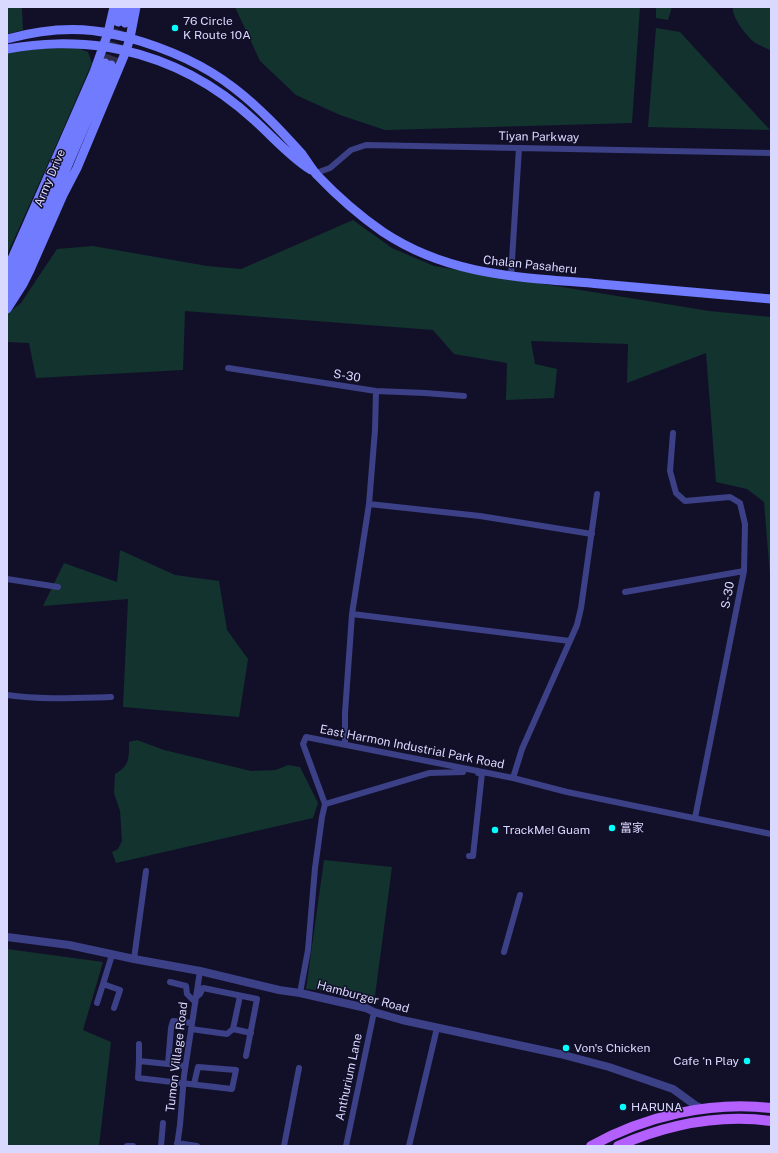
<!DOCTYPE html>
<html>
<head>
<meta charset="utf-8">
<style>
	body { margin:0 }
	#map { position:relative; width:778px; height:1153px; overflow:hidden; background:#121029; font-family:"Public Sans",sans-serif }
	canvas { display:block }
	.frame { position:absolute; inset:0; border:8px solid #d9d8ff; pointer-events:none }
</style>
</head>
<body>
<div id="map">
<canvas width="778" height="1153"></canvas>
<div class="frame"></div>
</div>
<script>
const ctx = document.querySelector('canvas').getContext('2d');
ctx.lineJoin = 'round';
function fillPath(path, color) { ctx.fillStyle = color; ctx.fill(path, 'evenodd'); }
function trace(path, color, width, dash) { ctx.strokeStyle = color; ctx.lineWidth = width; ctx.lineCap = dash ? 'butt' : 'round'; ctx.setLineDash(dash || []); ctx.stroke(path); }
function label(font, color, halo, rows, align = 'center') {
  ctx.font = font + ' "Public Sans","Noto Sans SC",sans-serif'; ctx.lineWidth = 3; ctx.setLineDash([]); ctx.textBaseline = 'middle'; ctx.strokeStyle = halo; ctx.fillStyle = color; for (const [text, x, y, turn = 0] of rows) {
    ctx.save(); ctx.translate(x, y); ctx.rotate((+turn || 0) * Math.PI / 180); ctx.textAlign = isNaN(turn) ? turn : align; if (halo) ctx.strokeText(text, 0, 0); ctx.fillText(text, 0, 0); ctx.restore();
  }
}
fillPath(new Path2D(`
	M 7,7 L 22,7 L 23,30 L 7,34 Z
	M 235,7 L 640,7 L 632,123 L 385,130 L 340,115 L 296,95 L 260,61 Z
	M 656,7 L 672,7 L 668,20 L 656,18 Z
	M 733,7 L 771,7 L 771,51 C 766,47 759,46 754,42 C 747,36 731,17 733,7 Z
	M 656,28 L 680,32 L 770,130 L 648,127 Z
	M 73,46 L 88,52 L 92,63 L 50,159 L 7,255 L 7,52 Z
	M 353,220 L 392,248 L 434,266 L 709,311 L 771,317 L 771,588 L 764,502 L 747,489 L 716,482 L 706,353 L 627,383 L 628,344 L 531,341 L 535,364 L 557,369 L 554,398 L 506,400 L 507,363 L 454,354 L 433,330 L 185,311 L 183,370 L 36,378 L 29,343 L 7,342 L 7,314 L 21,303 L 57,249 L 93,246 L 207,266 L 241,269 Z
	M 120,550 L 175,575 L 219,581 L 227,630 L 248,659 L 239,717 L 123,707 L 128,599 L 43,606 L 64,563 L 117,582 Z
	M 137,740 L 164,750 L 251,771 L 276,770 L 288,765 L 300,767 L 318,803 L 313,818 L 116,863 L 112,852 L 118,849 L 122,841 L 120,811 L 114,793 L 115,774 C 130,766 129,757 129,742 Z
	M 324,860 L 392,867 L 375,996 L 306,989 Z
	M 7,949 L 103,962 L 83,1030 L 111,1042 L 99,1146 L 7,1146 Z`), '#13332e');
trace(new Path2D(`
	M 105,63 L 118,22
	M 111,65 L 125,23`), '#302e49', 9, [9, 4.5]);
trace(new Path2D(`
	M 316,173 L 330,168 L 351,150 L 366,145 L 771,153
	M 511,276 L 519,148
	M 228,368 L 376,391 L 425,393 L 464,396
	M 673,433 L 670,471 L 676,493 L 685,501 L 730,497 L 740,503 L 745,524 L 744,571 L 695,818
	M 369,504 L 480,516 L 592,534
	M 7,579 L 58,587
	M 625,592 L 744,571
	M 352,614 L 570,641
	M 7,695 C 41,700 76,698 111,697
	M 345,744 L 345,713 L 352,614 L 369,504 L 375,430 L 376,391
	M 513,778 L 522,749 L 577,625 L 581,608 L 597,494
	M 325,804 L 429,773 L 463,772
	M 469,856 L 473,856 L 482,773 L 478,773
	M 504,952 L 520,895
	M 112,955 L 103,984 L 120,990 L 114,1008
	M 134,959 L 146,871
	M 170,982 L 186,986 L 187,994 L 195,1002
	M 300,993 L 308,950 L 315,868 L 322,817 L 325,804 L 303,744 L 306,737 L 513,778 L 567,792 L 771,834
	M 240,996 L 233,1029 L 251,1033
	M 196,997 L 200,994 L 203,988 L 257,999 L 246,1056
	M 97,1003 L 103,984
	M 192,1023 L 173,1021 L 171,1028 L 168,1064 L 139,1061 L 138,1078 L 232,1089 L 236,1070 L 198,1067 L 194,1084
	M 191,1029 L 227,1034 L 233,1029
	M 139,1061 L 139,1044
	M 168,1064 L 185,1066
	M 177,1143 L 197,1146
	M 127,1146 L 133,1146
	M 161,1146 L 163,1123
	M 177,1146 L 180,1125 L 184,1076 L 200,971
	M 284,1146 L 299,1068
	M 346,1146 L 374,1012
	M 409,1146 L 437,1028`), '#3c4087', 6);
trace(new Path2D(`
	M 7,937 L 69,945 L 134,959 L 200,971 L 279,990 L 300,993 L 366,1008 L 374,1012 L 402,1020 L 560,1054 L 609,1067 L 673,1089 L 695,1105 L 703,1109`), '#3c4087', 8);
trace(new Path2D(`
	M 118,22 L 122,7
	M 125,23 L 128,7
	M 126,37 C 166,48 202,63 234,88 C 259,107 281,131 302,154 C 307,161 311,168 317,175 C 337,196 360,216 383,232 C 451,277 522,277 600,284 C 657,289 714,294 771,299
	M 7,39 C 40,30 78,26 112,34
	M 7,49 C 43,43 71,42 107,47
	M 122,50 C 172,61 216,85 254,120 C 273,137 290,157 311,170
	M 7,270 L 94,72 L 108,33 L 114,7
	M 7,285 L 18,264 L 105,63
	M 7,298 L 24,267 L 111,65
	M 7,309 L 23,284 L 30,270 L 63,195 L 77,168 L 126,51 L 130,38 L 136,7`), '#707bfe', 9);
trace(new Path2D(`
	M 591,1146 C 645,1116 710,1101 771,1108
	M 618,1146 C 666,1125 719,1114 771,1121`), '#b360fe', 10);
trace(new Path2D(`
	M 112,34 L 126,37
	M 107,47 L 122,50`), '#707bfe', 9);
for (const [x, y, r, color] of [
	[175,28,4,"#06fdfd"],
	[612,828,4,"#06fdfd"],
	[495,830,4,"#06fdfd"],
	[566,1048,4,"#06fdfd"],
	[747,1061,4,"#06fdfd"],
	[623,1107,4,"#06fdfd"]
]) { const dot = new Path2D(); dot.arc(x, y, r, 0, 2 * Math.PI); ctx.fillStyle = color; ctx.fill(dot); trace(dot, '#121029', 1.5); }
label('12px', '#d9d8ff', '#121029', [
	["76 Circle",183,21],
	["K Route 10A",183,35],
	["富家",620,828],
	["TrackMe! Guam",503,830],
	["Von's Chicken",574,1048],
	["Cafe ‘n Play",739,1061,"right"],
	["HARUNA",631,1107]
], 'left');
label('12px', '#d9d8ff', '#121029', [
	["Tiyan Parkway",539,137,1],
	["Army Drive",50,178,-67],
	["Chalan Pasaheru",530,265,6],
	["S-30",347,376,9],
	["S-30",728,595,-79],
	["East Harmon Industrial Park Road",412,747,11],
	["Hamburger Road",363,997,15],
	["Tumon Village Road",177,1057,-83],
	["Anthurium Lane",349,1077,-78]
]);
</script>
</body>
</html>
